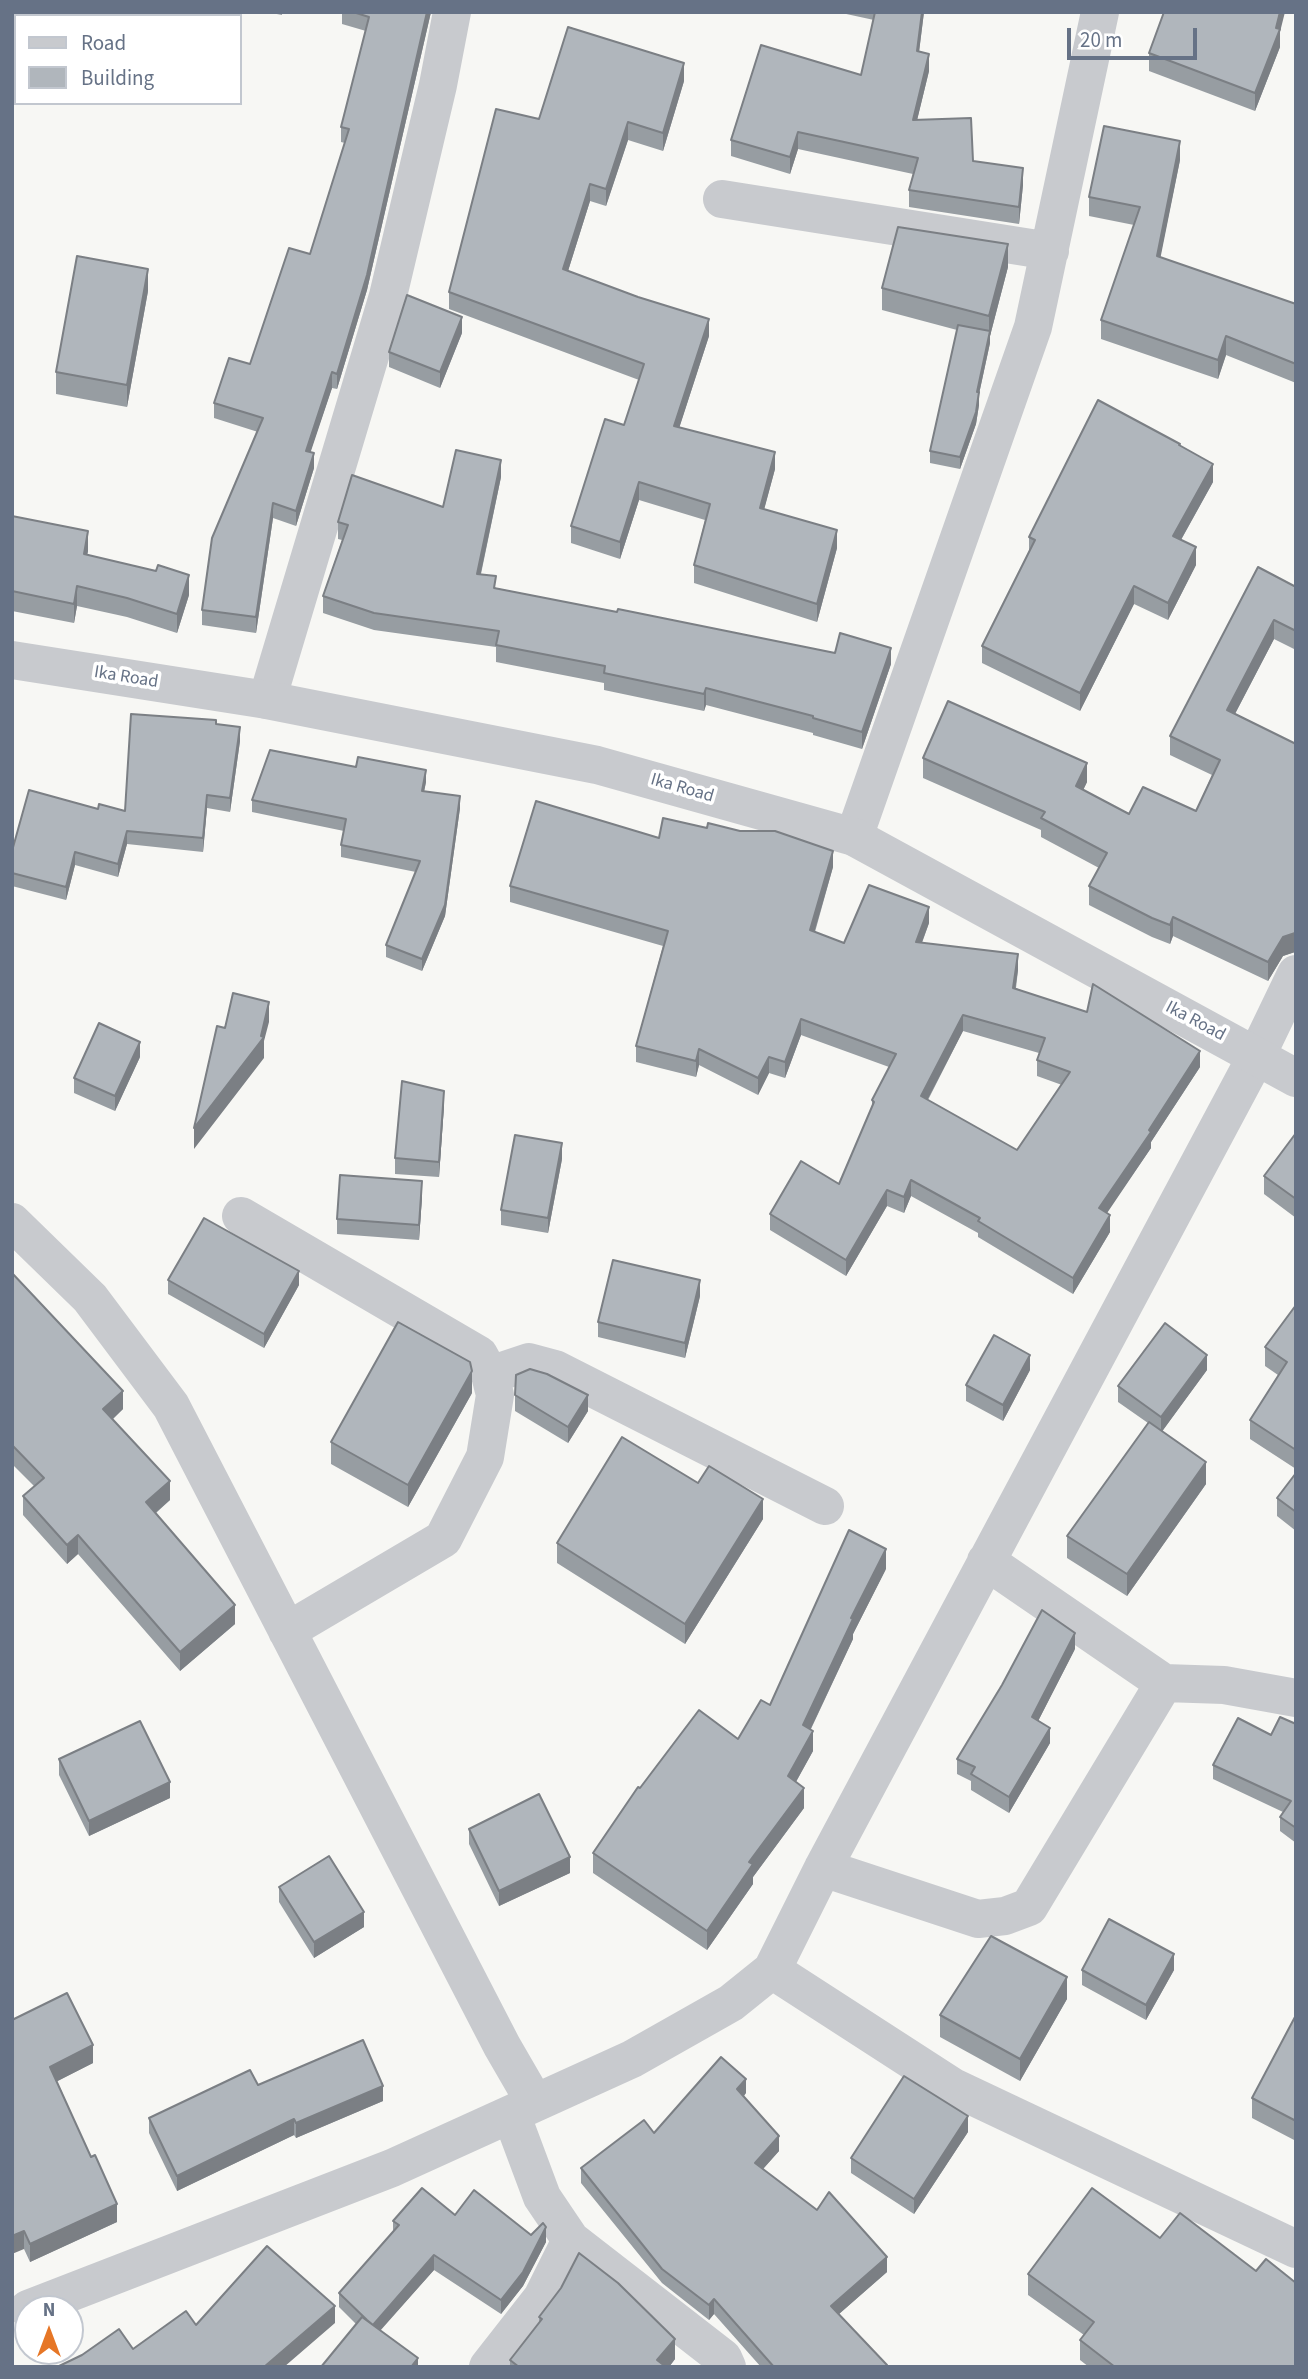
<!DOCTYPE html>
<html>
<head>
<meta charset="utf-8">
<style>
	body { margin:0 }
	#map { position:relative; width:1308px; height:2379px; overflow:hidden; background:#f7f7f4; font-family:"Source Sans 3",sans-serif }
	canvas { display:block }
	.frame { position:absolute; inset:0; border:14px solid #667286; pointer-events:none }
	.legend { position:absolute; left:14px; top:14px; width:228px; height:91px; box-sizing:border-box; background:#fff; border:2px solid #c2c7cf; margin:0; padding:9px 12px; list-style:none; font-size:21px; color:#667286 }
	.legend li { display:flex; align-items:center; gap:14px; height:35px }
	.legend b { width:35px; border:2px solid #c2c7cf }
	.north { position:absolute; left:14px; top:2295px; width:70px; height:70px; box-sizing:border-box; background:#fff; border:2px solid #c2c7cf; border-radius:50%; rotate:0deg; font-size:19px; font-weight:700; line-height:28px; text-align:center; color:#667286 }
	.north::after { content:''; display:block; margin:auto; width:24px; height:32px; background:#e67626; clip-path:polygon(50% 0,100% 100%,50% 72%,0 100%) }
	.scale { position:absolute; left:1067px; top:28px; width:130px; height:32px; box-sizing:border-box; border:4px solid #667286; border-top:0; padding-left:9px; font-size:21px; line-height:24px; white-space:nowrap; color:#667286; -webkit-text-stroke:5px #fff; paint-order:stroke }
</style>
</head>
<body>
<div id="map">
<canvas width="1308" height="2379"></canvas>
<div class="frame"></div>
<ul class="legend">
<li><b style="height:9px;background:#c8cace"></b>Road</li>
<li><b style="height:19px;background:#b0b6bc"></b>Building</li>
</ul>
<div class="north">N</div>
<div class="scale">20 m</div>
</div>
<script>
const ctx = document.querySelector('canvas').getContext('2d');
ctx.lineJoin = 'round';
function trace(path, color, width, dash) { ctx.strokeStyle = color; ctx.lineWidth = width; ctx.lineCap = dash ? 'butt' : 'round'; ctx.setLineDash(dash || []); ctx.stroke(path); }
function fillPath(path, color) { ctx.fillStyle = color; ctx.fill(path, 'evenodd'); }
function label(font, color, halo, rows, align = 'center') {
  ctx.font = font + ' "Source Sans 3",sans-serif'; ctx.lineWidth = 7; ctx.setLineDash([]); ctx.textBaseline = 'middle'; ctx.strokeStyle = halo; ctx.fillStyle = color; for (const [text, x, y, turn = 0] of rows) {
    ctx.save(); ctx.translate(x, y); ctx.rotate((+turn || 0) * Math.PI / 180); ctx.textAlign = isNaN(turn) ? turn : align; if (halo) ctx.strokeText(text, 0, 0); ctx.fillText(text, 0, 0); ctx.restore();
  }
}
trace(new Path2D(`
	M 722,199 L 1050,251
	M 267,700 L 388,296 L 438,85 L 452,12
	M 854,837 L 1033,327 L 1100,12
	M 241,1216 L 479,1355 L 490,1375 L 495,1395 L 485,1457 L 443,1539 L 287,1631
	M 12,1222 L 90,1298 L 171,1406 L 502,2046 L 535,2103
	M 490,1375 L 529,1362 L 555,1369 L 825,1506
	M 986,1561 L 1164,1683 L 1224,1685 L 1296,1698
	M 823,1868 L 978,1919 L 1005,1916 L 1029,1907 L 1164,1683
	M 772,1970 L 953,2087 L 1296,2249
	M 511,2114 L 542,2197 L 571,2240 L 723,2358 L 727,2367
	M 28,2309 L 392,2168 L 632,2059 L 731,2003 L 772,1970 L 823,1868 L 1257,1055 L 1296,974
	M 488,2367 L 542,2298 L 571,2240`), '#c8cace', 38);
trace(new Path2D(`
	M 12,660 L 267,700 L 597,765 L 854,837 L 1296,1078`), '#c8cace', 38);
fillPath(new Path2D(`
	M 266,12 L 282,12 L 282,15 Z
	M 342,12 L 431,12 L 367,290 L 337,389 L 332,388 L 310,452 L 314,468 L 296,526 L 273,518 L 256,633 L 202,625 L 202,610 L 258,432 L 214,418 L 214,403 L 250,364 L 310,254 L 345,143 L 341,142 L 341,127 L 366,31 L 342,24 Z
	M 837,12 L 924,12 L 919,52 L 929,71 L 917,120 L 973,161 L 1023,185 L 1019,224 L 909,207 L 909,190 L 913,174 L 798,149 L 790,174 L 731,156 L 731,140 L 861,75 L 874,20 Z
	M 1280,32 L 1280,47 L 1255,111 L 1149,71 L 1149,53 Z
	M 684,81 L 663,151 L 628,140 L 606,206 L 590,201 L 568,271 L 709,336 L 679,428 L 775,469 L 764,509 L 837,548 L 817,622 L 694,583 L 694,565 L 705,520 L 639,500 L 620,559 L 571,543 L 571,526 L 624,425 L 639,380 L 449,309 L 449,292 L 539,119 Z
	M 1180,160 L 1160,257 L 1296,304 L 1296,383 L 1226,355 L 1218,379 L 1101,339 L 1101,320 L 1134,225 L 1089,216 L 1089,197 Z
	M 1008,267 L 990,336 L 990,343 L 979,394 L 979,405 L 976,424 L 960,469 L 930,463 L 930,451 L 957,330 L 882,310 L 882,288 Z
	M 148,291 L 127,407 L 56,394 L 56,372 Z
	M 462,333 L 440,388 L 389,367 L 389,352 Z
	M 1180,446 L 1213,482 L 1181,540 L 1196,565 L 1168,620 L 1134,604 L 1080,711 L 982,663 L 982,646 L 1029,551 L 1029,537 Z
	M 501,477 L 481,574 L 496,588 L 617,612 L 891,664 L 862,749 L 813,735 L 813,733 L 706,705 L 704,711 L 604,690 L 604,683 L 496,662 L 496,647 L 374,630 L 323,613 L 323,596 L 342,540 L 338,539 L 338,522 L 443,507 Z
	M 12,516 L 88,551 L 87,554 L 189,595 L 177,633 L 127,617 L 77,606 L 74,623 L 12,611 Z
	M 1296,587 L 1296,650 L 1274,639 L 1235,714 L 1296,744 L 1296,950 L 1295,952 L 1283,956 L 1268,981 L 1173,936 L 1170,944 L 1152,937 L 1089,905 L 1089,886 L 1099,868 L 1041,837 L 1041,830 L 923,778 L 923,758 L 1087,782 L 1083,790 L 1129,814 L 1196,811 L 1212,775 L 1170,755 L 1170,736 Z
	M 216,724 L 240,741 L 230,812 L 207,808 L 203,852 L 127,844 L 118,877 L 75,865 L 66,900 L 12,886 L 12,851 L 98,809 L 125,811 Z
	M 426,782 L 424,791 L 460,808 L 445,916 L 422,971 L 386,957 L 386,945 L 416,872 L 341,857 L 341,845 L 344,831 L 252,812 L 252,800 Z
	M 659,838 L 833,867 L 815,932 L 844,943 L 929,923 L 922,943 L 1018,970 L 1016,988 L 1200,1067 L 1151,1142 L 1151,1148 L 1106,1213 L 1110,1232 L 1073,1294 L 978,1237 L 978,1233 L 911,1196 L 904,1213 L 887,1206 L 846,1276 L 770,1230 L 770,1214 L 839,1184 L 872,1106 L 872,1100 L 889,1067 L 801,1035 L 785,1078 L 769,1073 L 758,1095 L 699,1065 L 696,1077 L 636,1062 L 636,1046 L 663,946 L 510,902 L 510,886 ZM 963,1031 L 1039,1053 L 1037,1060 L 1037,1076 L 1062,1085 L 1017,1150 L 928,1100 Z
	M 140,1057 L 115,1111 L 74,1093 L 74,1078 Z
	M 444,1106 L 439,1177 L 395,1174 L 395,1158 Z
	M 1296,1133 L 1296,1218 L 1264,1194 L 1264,1176 Z
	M 562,1159 L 548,1233 L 501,1225 L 501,1210 Z
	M 422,1197 L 419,1240 L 337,1234 L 337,1219 Z
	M 12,1273 L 123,1409 L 113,1419 L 170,1500 L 156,1513 L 235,1624 L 180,1671 L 78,1554 L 67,1564 L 23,1515 L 23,1496 L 34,1486 L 12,1464 Z
	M 168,1280 L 299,1285 L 264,1348 L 168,1294 Z
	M 700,1296 L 685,1358 L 598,1337 L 598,1322 Z
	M 1296,1305 L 1296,1469 L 1250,1439 L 1250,1420 L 1278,1375 L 1265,1366 L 1265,1347 Z
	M 1030,1370 L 1003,1421 L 966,1401 L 966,1385 Z
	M 1207,1370 L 1162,1431 L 1206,1484 L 1127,1596 L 1067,1558 L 1067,1536 L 1148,1423 L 1118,1402 L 1118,1386 Z
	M 472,1393 L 408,1507 L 331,1464 L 331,1442 Z
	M 515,1395 L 588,1411 L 568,1443 L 515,1411 Z
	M 1296,1473 L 1296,1531 L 1277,1516 L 1277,1498 Z
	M 763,1519 L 685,1644 L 557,1563 L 557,1543 Z
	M 886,1569 L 853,1634 L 853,1639 L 811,1729 L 813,1751 L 796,1782 L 804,1808 L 753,1877 L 753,1884 L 707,1950 L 593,1873 L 593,1853 L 640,1788 L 738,1739 L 770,1705 Z
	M 1075,1649 L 1038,1721 L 1050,1743 L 1009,1813 L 971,1790 L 971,1781 L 957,1774 L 957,1759 Z
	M 1296,1724 L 1296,1843 L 1280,1831 L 1280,1817 L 1283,1812 L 1213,1779 L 1213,1765 L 1271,1735 Z
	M 59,1759 L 170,1798 L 89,1836 L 59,1775 Z
	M 469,1829 L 570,1873 L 499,1906 L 469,1844 Z
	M 279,1887 L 364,1927 L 314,1958 L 279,1902 Z
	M 1082,1970 L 1174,1970 L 1146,2020 L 1082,1985 Z
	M 1067,1999 L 1020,2081 L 940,2037 L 940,2015 Z
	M 1296,2015 L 1296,2141 L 1252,2118 L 1252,2098 Z
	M 12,2020 L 93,2063 L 57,2081 L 91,2157 L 117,2222 L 30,2262 L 24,2249 Z
	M 258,2085 L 383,2101 L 296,2138 L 294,2135 L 177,2191 L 149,2133 L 149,2118 Z
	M 746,2093 L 744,2096 L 779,2151 L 763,2169 L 887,2272 L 839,2314 L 887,2367 L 761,2367 L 714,2314 L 709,2320 L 662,2283 L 581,2183 L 581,2168 L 654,2133 Z
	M 968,2132 L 914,2214 L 851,2173 L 851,2158 Z
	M 455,2215 L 531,2235 L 546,2242 L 523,2286 L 501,2314 L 434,2270 L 380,2330 L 418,2367 L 356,2324 L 339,2307 L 339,2293 L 393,2231 L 393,2221 Z
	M 1028,2274 L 1296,2367 L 1089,2367 L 1080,2360 L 1080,2340 L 1084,2335 L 1028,2295 Z
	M 539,2317 L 675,2359 L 669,2367 L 510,2367 L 510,2360 L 539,2323 Z`), '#979da2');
fillPath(new Path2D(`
	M 427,12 L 431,12 L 367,290 L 337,389 L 337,374 Z
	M 922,12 L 924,12 L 917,68 L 917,51 Z
	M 1280,12 L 1285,12 L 1280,32 L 1280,47 L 1255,111 L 1255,93 Z
	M 929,54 L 929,71 L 913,137 L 913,120 Z
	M 684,63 L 684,81 L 663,151 L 663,133 Z
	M 628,122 L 628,140 L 606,206 L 606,189 Z
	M 798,132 L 798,149 L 790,174 L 790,157 Z
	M 1180,141 L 1180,160 L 1157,275 L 1157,256 Z
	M 1023,168 L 1023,185 L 1019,224 L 1019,207 Z
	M 590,184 L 590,201 L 563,287 L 563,269 Z
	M 1008,244 L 1008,267 L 990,336 L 990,343 L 979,394 L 979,405 L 976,424 L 960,469 L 960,457 L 977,392 L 989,334 L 989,316 Z
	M 148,269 L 148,291 L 127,407 L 127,385 Z
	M 462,317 L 462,333 L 440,388 L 440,372 Z
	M 709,319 L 709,336 L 674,444 L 674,426 Z
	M 1226,336 L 1226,355 L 1218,379 L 1218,360 Z
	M 332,372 L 332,388 L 306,466 L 306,451 Z
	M 775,452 L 775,469 L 760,525 L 760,508 Z
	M 314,453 L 314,468 L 296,526 L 296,511 Z
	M 501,460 L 501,477 L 477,591 L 477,574 Z
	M 1213,464 L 1213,482 L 1173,554 L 1173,536 Z
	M 639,482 L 639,500 L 620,559 L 620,542 Z
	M 273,503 L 273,518 L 256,633 L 256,617 Z
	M 837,530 L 837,548 L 817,622 L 817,604 Z
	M 88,531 L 88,551 L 84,573 L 84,554 Z
	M 1196,547 L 1196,565 L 1168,620 L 1168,603 Z
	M 189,575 L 189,595 L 177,633 L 177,614 Z
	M 77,586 L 77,606 L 74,623 L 74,604 Z
	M 1134,586 L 1134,604 L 1080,711 L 1080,693 Z
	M 1274,620 L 1274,639 L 1227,729 L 1227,710 Z
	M 891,648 L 891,664 L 862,749 L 862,732 Z
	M 706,688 L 706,705 L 704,711 L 704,694 Z
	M 240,727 L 240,741 L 230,812 L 230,798 Z
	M 1087,763 L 1087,782 L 1076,805 L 1076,786 Z
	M 426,770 L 426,782 L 422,802 L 422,791 Z
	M 207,795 L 207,808 L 203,852 L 203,838 Z
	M 460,796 L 460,808 L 445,916 L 422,971 L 422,959 Z
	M 127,831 L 127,844 L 118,877 L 118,864 Z
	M 833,851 L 833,867 L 810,947 L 810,930 Z
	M 75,852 L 75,865 L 66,900 L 66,887 Z
	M 929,907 L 929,923 L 916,958 L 916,942 Z
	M 1173,917 L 1173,936 L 1170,944 L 1170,925 Z
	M 1296,931 L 1296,950 L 1295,952 L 1283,956 L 1268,981 L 1268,962 L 1283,937 Z
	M 1018,954 L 1018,970 L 1013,1004 L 1013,988 Z
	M 269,1002 L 269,1022 L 264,1041 L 264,1058 L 194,1149 L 194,1128 L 261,1036 Z
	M 963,1015 L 963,1031 L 921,1112 L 921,1096 Z
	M 801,1019 L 801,1035 L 785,1078 L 785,1062 Z
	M 140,1042 L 140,1057 L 115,1111 L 115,1096 Z
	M 699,1049 L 699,1065 L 696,1077 L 696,1061 Z
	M 1200,1051 L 1200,1067 L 1151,1142 L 1151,1148 L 1099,1225 L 1099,1208 Z
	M 769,1057 L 769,1073 L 758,1095 L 758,1078 Z
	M 444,1091 L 444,1106 L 439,1177 L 439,1162 Z
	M 562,1143 L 562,1159 L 548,1233 L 548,1218 Z
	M 911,1180 L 911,1196 L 904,1213 L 904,1197 Z
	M 422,1181 L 422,1197 L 419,1240 L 419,1225 Z
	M 887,1190 L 887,1206 L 846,1276 L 846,1260 Z
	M 1110,1215 L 1110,1232 L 1073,1294 L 1073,1278 Z
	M 299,1271 L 299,1285 L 264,1348 L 264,1334 Z
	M 700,1280 L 700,1296 L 685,1358 L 685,1343 Z
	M 1030,1355 L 1030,1370 L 1003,1421 L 1003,1405 Z
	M 1207,1355 L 1207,1370 L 1161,1433 L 1161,1417 Z
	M 472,1371 L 472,1393 L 408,1507 L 408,1485 Z
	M 123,1391 L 123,1409 L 103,1428 L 103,1409 Z
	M 588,1395 L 588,1411 L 568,1443 L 568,1427 Z
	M 1206,1462 L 1206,1484 L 1127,1596 L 1127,1574 Z
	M 170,1481 L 170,1500 L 146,1521 L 146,1502 Z
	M 763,1499 L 763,1519 L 685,1644 L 685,1624 Z
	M 78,1535 L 78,1554 L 67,1564 L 67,1545 Z
	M 886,1549 L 886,1569 L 853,1634 L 853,1639 L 803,1745 L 803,1725 L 851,1618 Z
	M 235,1605 L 235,1624 L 180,1671 L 180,1652 Z
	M 1075,1633 L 1075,1649 L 1032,1733 L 1032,1717 Z
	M 1050,1728 L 1050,1743 L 1009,1813 L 1009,1797 Z
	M 813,1731 L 813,1751 L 788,1796 L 788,1776 Z
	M 170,1782 L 170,1798 L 89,1836 L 89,1821 Z
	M 804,1788 L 804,1808 L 753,1877 L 753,1884 L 707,1950 L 707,1931 L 749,1862 Z
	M 570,1857 L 570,1873 L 499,1906 L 499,1891 Z
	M 364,1912 L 364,1927 L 314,1958 L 314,1942 Z
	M 1174,1954 L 1174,1970 L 1146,2020 L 1146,2005 Z
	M 1067,1977 L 1067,1999 L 1020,2081 L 1020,2059 Z
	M 93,2045 L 93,2063 L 50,2085 L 50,2067 Z
	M 746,2079 L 746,2093 L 737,2104 L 737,2089 Z
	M 383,2086 L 383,2101 L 296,2138 L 296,2123 Z
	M 968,2116 L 968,2132 L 914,2214 L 914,2199 Z
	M 294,2119 L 294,2135 L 177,2191 L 177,2176 Z
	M 779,2136 L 779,2151 L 755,2178 L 755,2163 Z
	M 117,2204 L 117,2222 L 30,2262 L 30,2244 Z
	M 546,2227 L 546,2242 L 523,2286 L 501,2314 L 501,2300 Z
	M 24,2231 L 24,2249 L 12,2254 L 12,2236 Z
	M 434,2255 L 434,2270 L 372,2340 L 372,2326 Z
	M 887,2257 L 887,2272 L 831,2321 L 831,2306 Z
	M 714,2299 L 714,2314 L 709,2320 L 709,2305 Z
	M 335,2306 L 335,2323 L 284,2367 L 264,2367 Z
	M 675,2339 L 675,2359 L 669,2367 L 657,2367 L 657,2360 Z
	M 418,2358 L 418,2367 L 411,2367 Z`), '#7b7f84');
const building = new Path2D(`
	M 353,12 L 427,12 L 367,275 L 337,374 L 332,372 L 306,451 L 314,453 L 296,511 L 273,503 L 256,617 L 202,610 L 212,538 L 263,418 L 214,403 L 229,358 L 250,364 L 289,248 L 310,254 L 349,129 L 341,127 L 369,17 Z
	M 875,12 L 922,12 L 917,51 L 929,54 L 913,120 L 971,118 L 973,161 L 1023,168 L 1019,207 L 909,190 L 918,158 L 798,132 L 790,157 L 731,140 L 761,45 L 861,75 Z
	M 1164,12 L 1280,12 L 1276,28 L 1280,29 L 1255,93 L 1149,53 Z
	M 568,27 L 684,63 L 663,133 L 628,122 L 606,189 L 590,184 L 563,269 L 638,297 L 709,319 L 674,426 L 775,452 L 760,508 L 837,530 L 817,604 L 694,565 L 710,504 L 639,482 L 620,542 L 571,526 L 605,419 L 624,425 L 644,364 L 449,292 L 496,109 L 539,119 Z
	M 1104,126 L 1180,141 L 1157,256 L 1296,304 L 1296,364 L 1226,336 L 1218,360 L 1101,320 L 1140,207 L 1089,197 Z
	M 898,227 L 1008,244 L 989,316 L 882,288 Z
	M 77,256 L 148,269 L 127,385 L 56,372 Z
	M 407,295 L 462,317 L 440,372 L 389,352 Z
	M 958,325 L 990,331 L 977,392 L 979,392 L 976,412 L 960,457 L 930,451 Z
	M 1098,400 L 1180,444 L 1179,445 L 1213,464 L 1173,536 L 1196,547 L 1168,603 L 1134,586 L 1080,693 L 982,646 L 1035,540 L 1029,537 Z
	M 456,450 L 501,460 L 477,574 L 496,576 L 494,588 L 617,612 L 618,609 L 835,653 L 840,633 L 891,648 L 862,732 L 813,718 L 813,716 L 706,688 L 704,694 L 604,673 L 605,666 L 496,645 L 499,631 L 374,613 L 323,596 L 348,525 L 338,522 L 352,475 L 443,507 Z
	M 12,516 L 88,531 L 84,554 L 156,571 L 158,565 L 189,575 L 177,614 L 127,598 L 77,586 L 74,604 L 12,591 Z
	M 1258,567 L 1296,587 L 1296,631 L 1274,620 L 1227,710 L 1296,744 L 1296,931 L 1295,933 L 1283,937 L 1268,962 L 1173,917 L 1170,925 L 1152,918 L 1089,886 L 1107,853 L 1041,818 L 1045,812 L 923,758 L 948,701 L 1087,763 L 1076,786 L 1129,814 L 1143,787 L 1196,811 L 1220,760 L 1170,736 Z
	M 131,714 L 216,720 L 216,724 L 240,727 L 230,798 L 207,795 L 203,838 L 127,831 L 118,864 L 75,852 L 66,887 L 12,873 L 12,851 L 29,790 L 98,809 L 99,804 L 125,811 Z
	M 270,750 L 356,767 L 358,757 L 426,770 L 422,791 L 460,796 L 445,905 L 422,959 L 386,945 L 420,861 L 341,845 L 346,819 L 252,800 Z
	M 536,801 L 659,838 L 663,818 L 707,828 L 708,823 L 740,831 L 775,831 L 833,851 L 810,930 L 844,943 L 869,885 L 929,907 L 916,942 L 1018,954 L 1013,988 L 1087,1012 L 1093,984 L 1200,1051 L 1149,1130 L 1151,1132 L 1099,1208 L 1110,1215 L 1073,1278 L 978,1221 L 980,1218 L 911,1180 L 904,1197 L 887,1190 L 846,1260 L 770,1214 L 801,1161 L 839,1184 L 874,1102 L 872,1100 L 896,1054 L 801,1019 L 785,1062 L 769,1057 L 758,1078 L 699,1049 L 696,1061 L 636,1046 L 668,931 L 510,886 ZM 963,1015 L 1045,1038 L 1037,1060 L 1070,1072 L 1017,1150 L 921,1096 Z
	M 233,993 L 269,1002 L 261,1036 L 264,1037 L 194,1128 L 217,1026 L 225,1028 Z
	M 99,1023 L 140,1042 L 115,1096 L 74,1078 Z
	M 402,1081 L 444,1091 L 439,1162 L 395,1158 Z
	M 1296,1133 L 1296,1199 L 1264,1176 Z
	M 515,1135 L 562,1143 L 548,1218 L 501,1210 Z
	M 340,1175 L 422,1181 L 419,1225 L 337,1219 Z
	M 204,1218 L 299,1271 L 264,1334 L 168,1280 Z
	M 613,1260 L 700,1280 L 685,1343 L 598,1322 Z
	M 12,1273 L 123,1391 L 103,1409 L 170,1481 L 146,1502 L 235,1605 L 180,1652 L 78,1535 L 67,1545 L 23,1496 L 44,1478 L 12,1445 Z
	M 1296,1305 L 1296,1450 L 1250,1420 L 1287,1362 L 1265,1347 Z
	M 398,1322 L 470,1362 L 472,1371 L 408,1485 L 331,1442 Z
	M 1165,1323 L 1207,1355 L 1161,1417 L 1118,1386 Z
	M 994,1335 L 1030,1355 L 1003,1405 L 966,1385 Z
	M 530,1369 L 547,1374 L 588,1395 L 568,1427 L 515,1395 L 516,1375 Z
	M 1149,1422 L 1206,1462 L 1127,1574 L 1067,1536 Z
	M 622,1437 L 698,1483 L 709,1466 L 763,1499 L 685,1624 L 557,1543 Z
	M 1296,1473 L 1296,1512 L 1277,1498 Z
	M 849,1530 L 886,1549 L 851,1618 L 853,1619 L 803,1725 L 813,1731 L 788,1776 L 804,1788 L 749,1862 L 753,1864 L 707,1931 L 593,1853 L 638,1787 L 640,1788 L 699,1710 L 738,1739 L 761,1700 L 770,1705 Z
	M 1042,1610 L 1075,1633 L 1032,1717 L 1050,1728 L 1009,1797 L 971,1774 L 975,1767 L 957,1759 L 1002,1685 Z
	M 1280,1717 L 1296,1724 L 1296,1828 L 1280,1817 L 1291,1801 L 1213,1765 L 1238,1718 L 1271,1735 Z
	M 140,1721 L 170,1782 L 89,1821 L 59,1759 Z
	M 539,1794 L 570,1857 L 499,1891 L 469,1829 Z
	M 329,1856 L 364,1912 L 314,1942 L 279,1887 Z
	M 1109,1919 L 1174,1954 L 1146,2005 L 1082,1970 Z
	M 991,1936 L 1067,1977 L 1020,2059 L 940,2015 Z
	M 67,1993 L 93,2045 L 50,2067 L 91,2157 L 95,2155 L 117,2204 L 30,2244 L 24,2231 L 12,2236 L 12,2020 Z
	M 1296,2015 L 1296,2121 L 1252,2098 Z
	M 363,2040 L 383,2086 L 296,2123 L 294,2119 L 177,2176 L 149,2118 L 250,2070 L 258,2085 Z
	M 721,2057 L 746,2079 L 737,2089 L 779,2136 L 755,2163 L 817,2210 L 829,2192 L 887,2257 L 831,2306 L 887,2365 L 886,2367 L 774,2367 L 714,2299 L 709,2305 L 662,2269 L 581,2168 L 644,2120 L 654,2133 Z
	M 904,2076 L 968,2116 L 914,2199 L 851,2158 Z
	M 422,2188 L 455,2215 L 474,2190 L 531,2235 L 543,2223 L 546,2227 L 523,2272 L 501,2300 L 434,2255 L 373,2325 L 367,2320 L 339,2293 L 399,2225 L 393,2221 Z
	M 1092,2188 L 1160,2238 L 1180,2213 L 1256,2271 L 1266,2259 L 1296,2283 L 1296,2367 L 1115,2367 L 1080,2340 L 1094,2322 L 1028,2274 Z
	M 267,2246 L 335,2306 L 264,2367 L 57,2367 L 82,2355 L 119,2329 L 133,2349 L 186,2311 L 196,2325 Z
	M 579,2253 L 618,2283 L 675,2339 L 657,2360 L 666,2367 L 519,2367 L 510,2360 L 542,2319 L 539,2317 L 561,2288 Z
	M 362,2317 L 418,2358 L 411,2367 L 321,2367 Z`);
fillPath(building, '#b0b6bc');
trace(building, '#7b7f84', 2);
label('18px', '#667286', '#fff', [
	["Ika Road",126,678,9],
	["Ika Road",682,789,16],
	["Ika Road",1195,1022,28]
]);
</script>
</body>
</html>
